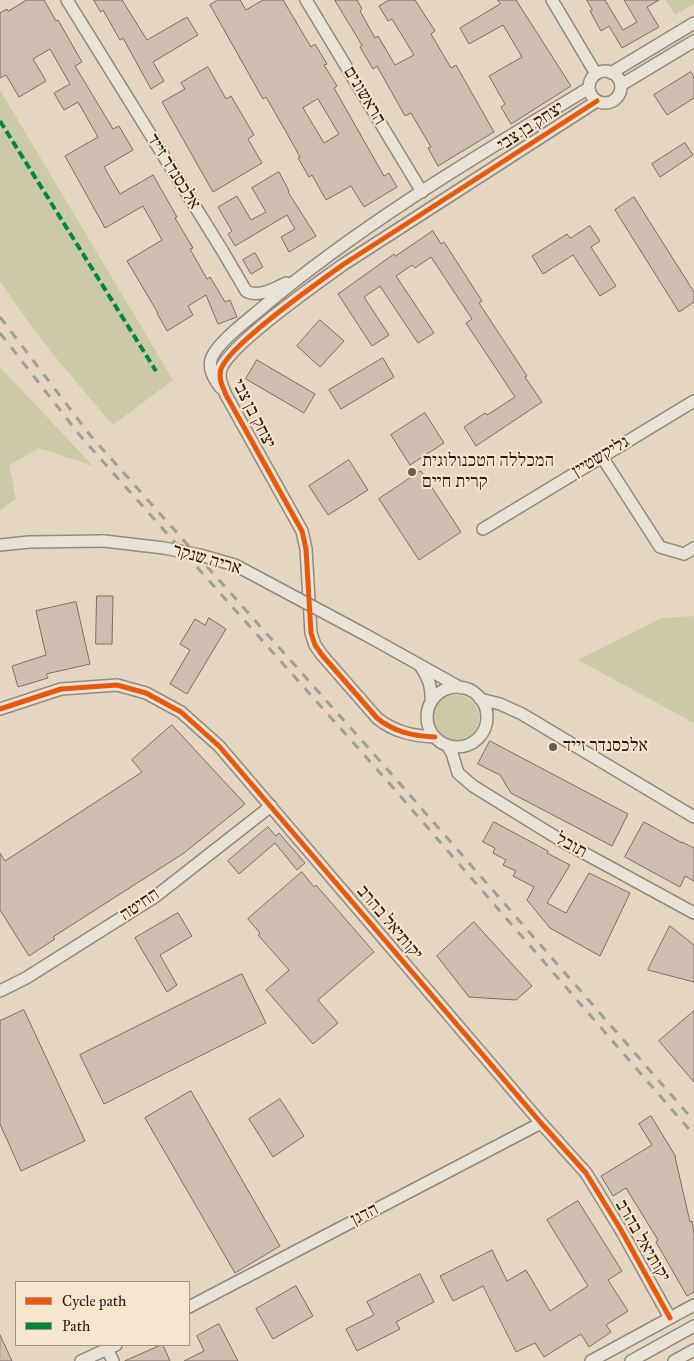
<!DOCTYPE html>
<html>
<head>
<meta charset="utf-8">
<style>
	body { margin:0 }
	#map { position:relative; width:694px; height:1361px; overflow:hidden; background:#e4d6c1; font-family:"IM FELL Great Primer",serif }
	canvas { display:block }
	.legend { position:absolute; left:15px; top:1281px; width:175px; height:65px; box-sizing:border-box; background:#f7e6ce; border:1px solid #a49582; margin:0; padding:6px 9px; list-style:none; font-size:15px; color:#281b11 }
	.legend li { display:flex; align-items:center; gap:10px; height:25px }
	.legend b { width:25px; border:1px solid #a49582 }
</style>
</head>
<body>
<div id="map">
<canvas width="694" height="1361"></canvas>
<ul class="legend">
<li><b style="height:6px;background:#e8590c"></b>Cycle path</li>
<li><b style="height:6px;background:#00873e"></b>Path</li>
</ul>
</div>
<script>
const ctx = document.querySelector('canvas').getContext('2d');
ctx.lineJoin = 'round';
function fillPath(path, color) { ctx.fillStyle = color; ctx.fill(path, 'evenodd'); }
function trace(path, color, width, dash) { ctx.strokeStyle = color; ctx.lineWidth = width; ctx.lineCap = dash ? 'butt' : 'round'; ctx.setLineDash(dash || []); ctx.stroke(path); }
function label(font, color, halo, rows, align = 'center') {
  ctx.font = font + ' "IM FELL Great Primer","Frank Ruhl Libre",serif'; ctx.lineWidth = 4; ctx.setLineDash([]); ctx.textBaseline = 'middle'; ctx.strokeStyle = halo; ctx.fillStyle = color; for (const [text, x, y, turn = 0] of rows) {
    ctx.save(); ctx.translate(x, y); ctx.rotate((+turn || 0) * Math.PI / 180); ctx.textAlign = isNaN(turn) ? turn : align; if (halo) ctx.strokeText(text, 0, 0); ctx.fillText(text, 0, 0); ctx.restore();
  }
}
fillPath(new Path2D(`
	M 666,0 L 694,0 L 694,4 L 675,15 Z
	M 0,90 L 173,380 L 113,425 C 73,379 33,332 0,281 Z
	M 0,367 L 93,466 L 39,448 L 9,465 L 16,499 L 0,510 Z
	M 692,616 L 694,617 L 694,723 L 578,660 L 661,618 Z
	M433 718a23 23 0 1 1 46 0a23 23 0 1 1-46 0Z`), '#cccaa6');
const building = new Path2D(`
	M 27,0 L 44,0 L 56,21 L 58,20 L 82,62 L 75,66 L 113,129 L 119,126 L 133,150 L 104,167 L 120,194 L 153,175 L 177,217 L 175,218 L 193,248 L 190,249 L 207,279 L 210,277 L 225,302 L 230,300 L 237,317 L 218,324 L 206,295 L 188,306 L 193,315 L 167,331 L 157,313 L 158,313 L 127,261 L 162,240 L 143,206 L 105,228 L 65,156 L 98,137 L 78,102 L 64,110 L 54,93 L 70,84 L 50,49 L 33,59 L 46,81 L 19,97 L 6,75 L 0,78 L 0,13 L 7,9 L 8,11 Z
	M 94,0 L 122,0 L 147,40 L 187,17 L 198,35 L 153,62 L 164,81 L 151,89 L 123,38 L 120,40 L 103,10 L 101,12 Z
	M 218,0 L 240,0 L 246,10 L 263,0 L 283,0 L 311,47 L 315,44 L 327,64 L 324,65 L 337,86 L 334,88 L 384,176 L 389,173 L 397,187 L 364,207 L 351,186 L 326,200 L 312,175 L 309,177 L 298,158 L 300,157 L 285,130 L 266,97 L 263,99 L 210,5 ZM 318,99 L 339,134 L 324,143 L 303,108 Z
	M 335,0 L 357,0 L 362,9 L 360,11 L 375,38 L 378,36 L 395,65 L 414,55 L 392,19 L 388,21 L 379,6 L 389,0 L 415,0 L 435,31 L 431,34 L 451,68 L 456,65 L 494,132 L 438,166 L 428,148 L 431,147 L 411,113 L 405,116 L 377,66 L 373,69 L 360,47 L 362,46 Z
	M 498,0 L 516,0 L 571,86 L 511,124 L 501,107 L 505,104 L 489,76 L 522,57 L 503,25 L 469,44 L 460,28 L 500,4 Z
	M 587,0 L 605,0 L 623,30 L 637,22 L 624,0 L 659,0 L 647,7 L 659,27 L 622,48 L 609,26 L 601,31 L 590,11 L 592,10 Z
	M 208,67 L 226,99 L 231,96 L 254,135 L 248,139 L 262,163 L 213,192 L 162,102 L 185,89 L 181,83 Z
	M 691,72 L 694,77 L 694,98 L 667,115 L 654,95 Z
	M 685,143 L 693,155 L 660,177 L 652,164 Z
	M 279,172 L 289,191 L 288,192 L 316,236 L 289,252 L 281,237 L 295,229 L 287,215 L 235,246 L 228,234 L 232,231 L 218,207 L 237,196 L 251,220 L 266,212 L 252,188 Z
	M 634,197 L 694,292 L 694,302 L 679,312 L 615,210 Z
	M 590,226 L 600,241 L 591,247 L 616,286 L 600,296 L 573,255 L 543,274 L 532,256 L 567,234 L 570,238 Z
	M 433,231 L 441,244 L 444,242 L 482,301 L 479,303 L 527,376 L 525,377 L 542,402 L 476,446 L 464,427 L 485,413 L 487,415 L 515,397 L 466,323 L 472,319 L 431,257 L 415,268 L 412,265 L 396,276 L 434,333 L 418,343 L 380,286 L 364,297 L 389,335 L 372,346 L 338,294 L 394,254 L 395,256 Z
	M 255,253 L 263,267 L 251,274 L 243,260 Z
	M 320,320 L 344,341 L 320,367 L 297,346 Z
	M 383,358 L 394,377 L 341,409 L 329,390 Z
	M 257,360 L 315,394 L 304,413 L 246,379 Z
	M 425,413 L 444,443 L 410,465 L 391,435 Z
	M 349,460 L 368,490 L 328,515 L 309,486 Z
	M 421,471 L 461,532 L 419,560 L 379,499 Z
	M 97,596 L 113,596 L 112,644 L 96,644 Z
	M 76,602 L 90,664 L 46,674 L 48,678 L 18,687 L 12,666 L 46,655 L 36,611 Z
	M 209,618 L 226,629 L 187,694 L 170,684 L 190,650 L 180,644 L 195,619 L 205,625 Z
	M 172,725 L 245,804 L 184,853 L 53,937 L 55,939 L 29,956 L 0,910 L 0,853 L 5,861 L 142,772 L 132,760 Z
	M 490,741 L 628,814 L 612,846 L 511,793 L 500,775 L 478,764 Z
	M 494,822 L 548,851 L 547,853 L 570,865 L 547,903 L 566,913 L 589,873 L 630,893 L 600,956 L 550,928 L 527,900 L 534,887 L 513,876 L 516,871 L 503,865 L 506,860 L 493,853 L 495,848 L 483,842 Z
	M 644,822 L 682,843 L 682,842 L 694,848 L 694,881 L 685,876 L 680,887 L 625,857 Z
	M 268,827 L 276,836 L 279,833 L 305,863 L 297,870 L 275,843 L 239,874 L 228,861 Z
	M 302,872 L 314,887 L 316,885 L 374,952 L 318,1000 L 338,1023 L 313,1044 L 266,990 L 289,970 L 258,935 L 260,933 L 248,919 Z
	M 178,913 L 192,936 L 160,955 L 177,985 L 167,992 L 135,938 Z
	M 474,922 L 532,986 L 516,1000 L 469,997 L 437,956 Z
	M 670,926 L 694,945 L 694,982 L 648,970 Z
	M 242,974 L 266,1023 L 104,1104 L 80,1055 Z
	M 24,1010 L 85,1141 L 21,1171 L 0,1124 L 0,1021 Z
	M 694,1011 L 694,1082 L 659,1041 Z
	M 191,1091 L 280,1246 L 235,1273 L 145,1118 Z
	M 280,1099 L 304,1136 L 273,1157 L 249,1119 Z
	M 651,1116 L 676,1157 L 675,1157 L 690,1222 L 692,1221 L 694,1235 L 694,1292 L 687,1296 L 656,1242 L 658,1240 L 626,1188 L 613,1196 L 601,1176 L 652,1145 L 639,1124 Z
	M 578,1201 L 622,1271 L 608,1280 L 628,1311 L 606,1325 L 611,1332 L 589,1347 L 581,1334 L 544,1357 L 535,1343 L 516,1352 L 483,1286 L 453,1301 L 440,1276 L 492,1250 L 507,1281 L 526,1270 L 550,1311 L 588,1286 L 547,1220 Z
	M 420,1274 L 434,1302 L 396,1322 L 400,1329 L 357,1351 L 346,1329 L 374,1315 L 367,1302 Z
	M 296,1286 L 313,1316 L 273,1339 L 256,1309 Z
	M 219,1324 L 238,1361 L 184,1361 L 204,1351 L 197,1336 Z
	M 0,1335 L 12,1361 L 0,1361 Z
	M 161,1345 L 163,1345 L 170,1361 L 125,1361 Z`);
fillPath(building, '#d0beb0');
trace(building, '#797064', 1);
const minor = new Path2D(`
	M 67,0 L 222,250 L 246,291 C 258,298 274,289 286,283
	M 306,0 L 422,192
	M 552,0 L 596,74
	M589 87a16 16 0 1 1 32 0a16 16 0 1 1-32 0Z
	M 611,73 L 694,23
	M 621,85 L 694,41
	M 221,388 C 214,379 207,368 212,357 C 219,341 249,319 263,307 C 363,223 477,156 589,88
	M 602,457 L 660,547 L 684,554 L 694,548
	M 483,529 L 694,401
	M 0,545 L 29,542 L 104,541
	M 366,635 L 461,688
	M 421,667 C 429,679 432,688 431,702
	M427 717a30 30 0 1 1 60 0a30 30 0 1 1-60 0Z
	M 480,699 L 500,704 L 522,714 L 694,817
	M 0,709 L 61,689 L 117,685 L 146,693 L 181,712 L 219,746 L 541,1123 L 586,1173 L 621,1230 L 670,1318
	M 435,737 C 413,736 394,732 377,718 L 322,655 L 315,645 L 311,633 L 306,549 L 302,531 L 226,395 C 223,387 218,379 221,369 C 230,344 319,282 344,264 L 597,101
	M 447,745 L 452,753 L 458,773 L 473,786 L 562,841 L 694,913
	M 0,991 L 26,978 L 156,896 L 271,806
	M 189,1307 L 541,1123
	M 107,1349 L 113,1361
	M 81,1361 L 116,1345
	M 591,1361 L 694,1305
	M 631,1361 L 694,1326
	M 674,1361 L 694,1350`);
trace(minor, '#93897c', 14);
trace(minor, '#e9e2d7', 11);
trace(new Path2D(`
	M 0,317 L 90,435 L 388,770 L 694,1121
	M 0,333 L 82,438 L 382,775 L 694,1135`), '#a49e95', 3, [9, 9]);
const minorBridge = new Path2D(`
	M 104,541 L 164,548 L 200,555 L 235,565 L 366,635`);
trace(minorBridge, '#93897c', 14, []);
trace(minorBridge, '#e9e2d7', 11);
trace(new Path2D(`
	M 0,121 L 156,371`), '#00873e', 4, [8, 4]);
trace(new Path2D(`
	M 0,709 L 61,689 L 117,685 L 146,693 L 181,712 L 219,746 L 541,1123 L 586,1173 L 621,1230 L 670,1318
	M 435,737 C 413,736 394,732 377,718 L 322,655 L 315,645 L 311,633 L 306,549 L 302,531 L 226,395 C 223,387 218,379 221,369 C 230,344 319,282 344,264 L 597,101`), '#e8590c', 5);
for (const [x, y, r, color] of [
	[412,472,5,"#6a5c4f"],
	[553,747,5,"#6a5c4f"]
]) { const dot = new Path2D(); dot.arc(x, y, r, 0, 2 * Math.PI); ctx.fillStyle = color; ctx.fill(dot); trace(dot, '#f7e6ce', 2); }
label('18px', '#281b11', '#f7e6ce', [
	["הראשונים",364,96,59],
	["יצחק בן צבי",531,127,-33],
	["אלכסנדר זייד",173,172,58],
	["יצחק בן צבי",253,414,63],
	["גליקשטיין",601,457,-31],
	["אריה שנקר",207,560,16],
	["תובל",571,846,29],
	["החיטה",140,905,-34],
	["יקותיאל בהרב",389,923,50],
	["הדגן",365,1215,-27],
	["יקותיאל בהרב",642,1241,60]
]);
label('18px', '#281b11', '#f7e6ce', [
	["המכללה הטכנולוגית",422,462],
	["קרית חיים",422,483],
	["אלכסנדר זייד",563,747]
], 'left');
</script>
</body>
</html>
